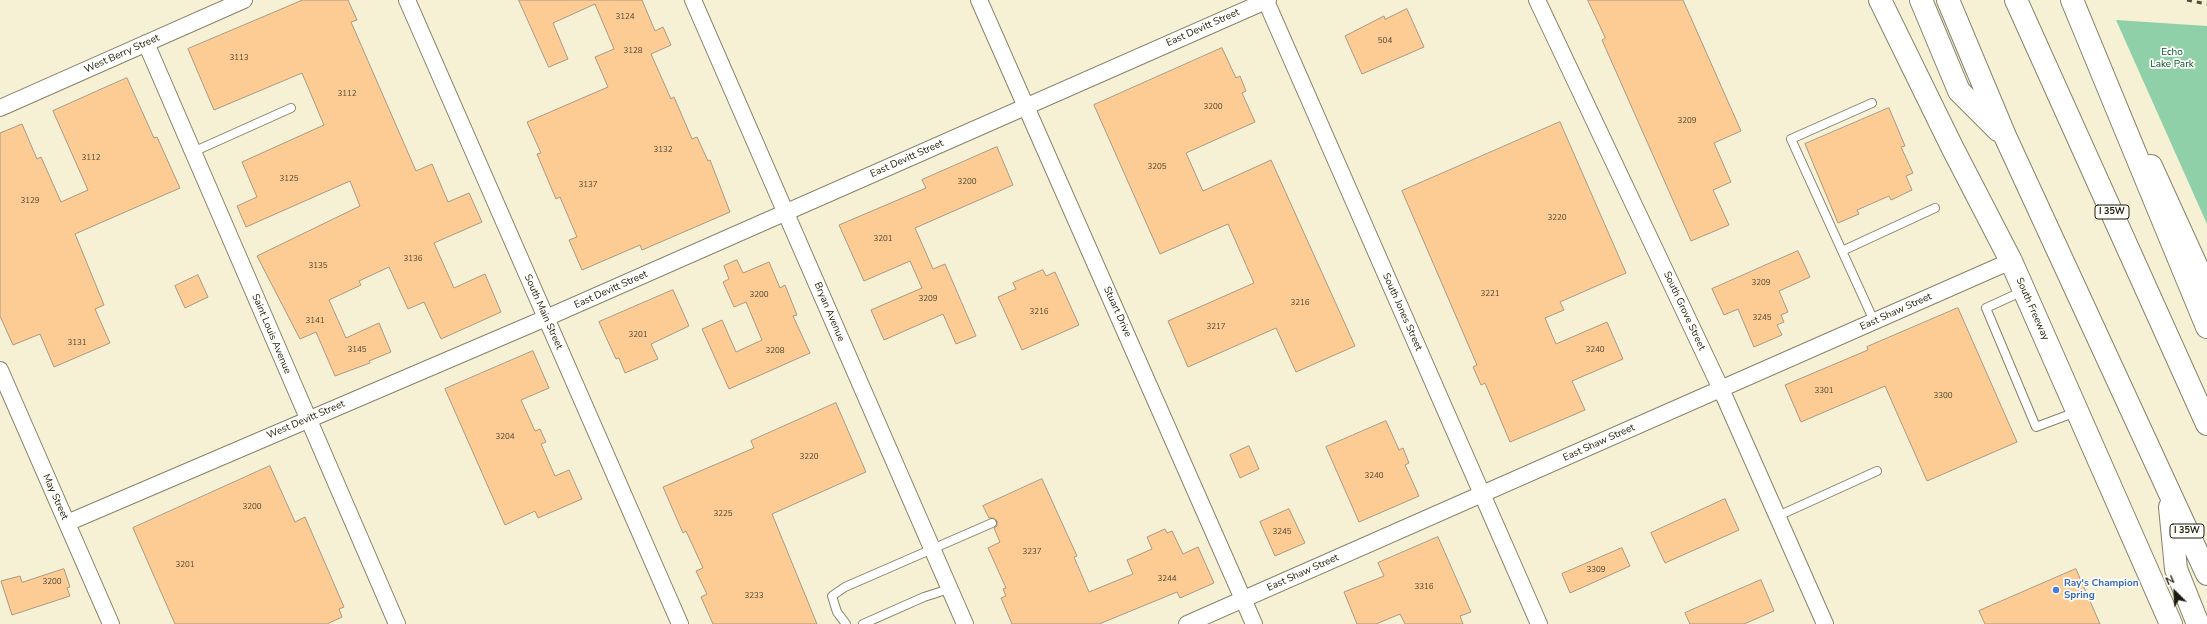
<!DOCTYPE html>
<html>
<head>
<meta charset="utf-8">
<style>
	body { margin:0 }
	#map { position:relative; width:2207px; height:624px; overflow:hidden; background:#f6f1d5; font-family:"Nunito Sans",sans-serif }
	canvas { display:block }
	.north { position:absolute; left:2155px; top:572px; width:40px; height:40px; -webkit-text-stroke:3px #fffef8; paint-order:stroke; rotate:336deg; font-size:11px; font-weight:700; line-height:16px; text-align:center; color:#1d1b11 }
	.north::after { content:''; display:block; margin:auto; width:14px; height:18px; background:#1d1b11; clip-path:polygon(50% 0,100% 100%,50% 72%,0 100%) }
</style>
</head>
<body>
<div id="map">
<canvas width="2207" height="624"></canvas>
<div class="north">N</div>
</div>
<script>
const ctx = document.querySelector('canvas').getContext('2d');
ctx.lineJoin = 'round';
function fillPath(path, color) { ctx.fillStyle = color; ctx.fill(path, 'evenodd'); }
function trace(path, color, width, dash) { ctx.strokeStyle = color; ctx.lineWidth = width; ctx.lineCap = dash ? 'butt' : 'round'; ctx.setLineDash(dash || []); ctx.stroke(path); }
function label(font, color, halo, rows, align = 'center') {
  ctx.font = font + ' "Nunito Sans",sans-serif'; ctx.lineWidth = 3.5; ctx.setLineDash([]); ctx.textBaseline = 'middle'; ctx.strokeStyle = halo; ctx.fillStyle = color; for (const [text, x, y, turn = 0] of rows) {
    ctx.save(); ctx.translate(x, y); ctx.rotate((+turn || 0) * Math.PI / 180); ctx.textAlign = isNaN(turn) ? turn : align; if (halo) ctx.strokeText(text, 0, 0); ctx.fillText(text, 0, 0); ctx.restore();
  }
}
fillPath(new Path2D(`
	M 2116,20 L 2207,26 L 2207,224 Z`), '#90d0a8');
const building = new Path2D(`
	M 303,0 L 348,0 L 357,20 L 351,22 L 416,171 L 432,164 L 448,202 L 469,193 L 482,222 L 434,243 L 454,288 L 485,274 L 501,312 L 441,339 L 424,302 L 408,309 L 389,267 L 359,281 L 361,285 L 329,300 L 346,338 L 379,323 L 391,352 L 369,361 L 370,363 L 335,376 L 316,332 L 300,339 L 257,256 L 360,206 L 350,181 L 246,227 L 237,206 L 257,197 L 242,162 L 324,125 L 302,73 L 214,110 L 188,49 Z
	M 519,0 L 642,0 L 655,31 L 663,27 L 671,45 L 651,54 L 671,99 L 674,97 L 692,139 L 697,137 L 708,161 L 710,160 L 730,212 L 642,250 L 640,245 L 582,270 L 569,240 L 577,237 L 560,197 L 556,199 L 537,154 L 541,153 L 527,122 L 608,87 L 595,57 L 614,49 L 595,4 L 553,23 L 568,59 L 549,67 Z
	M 1588,0 L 1683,0 L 1741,131 L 1714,143 L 1731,182 L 1713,190 L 1729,225 L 1691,241 L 1602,40 L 1605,38 Z
	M 1407,9 L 1424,47 L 1362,74 L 1345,36 L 1384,16 L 1385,19 Z
	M 1222,48 L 1236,78 L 1240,76 L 1246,91 L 1242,93 L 1255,122 L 1186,153 L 1203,191 L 1271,160 L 1355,346 L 1296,372 L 1276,328 L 1188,367 L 1168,321 L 1254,283 L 1228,224 L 1160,254 L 1094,105 Z
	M 127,78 L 154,138 L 157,137 L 180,188 L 75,234 L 104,305 L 95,309 L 110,343 L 54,367 L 40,334 L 13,345 L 0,316 L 0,133 L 22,124 L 37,159 L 41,157 L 61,202 L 88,190 L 53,111 Z
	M 1889,108 L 1905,146 L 1901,147 L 1913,173 L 1906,176 L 1912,190 L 1891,200 L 1889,196 L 1857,210 L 1859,214 L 1838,223 L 1805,144 Z
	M 1560,122 L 1626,273 L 1560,302 L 1564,310 L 1545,318 L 1556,344 L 1607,322 L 1623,359 L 1572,381 L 1585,410 L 1510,442 L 1485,383 L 1481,385 L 1473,367 L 1477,365 L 1402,191 Z
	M 997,147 L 1013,185 L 915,228 L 933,269 L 945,264 L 976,336 L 956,344 L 943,314 L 884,340 L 871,310 L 922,288 L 910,261 L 864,281 L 839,225 L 926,188 L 922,180 Z
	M 1798,251 L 1810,277 L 1779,291 L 1788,312 L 1781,315 L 1784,322 L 1777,325 L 1782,335 L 1754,347 L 1738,309 L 1724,315 L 1712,289 Z
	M 737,260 L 743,273 L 769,262 L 780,288 L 785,285 L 797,315 L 793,316 L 810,353 L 729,389 L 702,329 L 722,320 L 736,352 L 762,340 L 746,302 L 734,307 L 723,282 L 729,279 L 724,266 Z
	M 1043,270 L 1046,276 L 1055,272 L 1079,325 L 1022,350 L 998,297 L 1016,289 L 1013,283 Z
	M 198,275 L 208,297 L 185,308 L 175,286 Z
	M 673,290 L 689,326 L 651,344 L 658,359 L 625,373 L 619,358 L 616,359 L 599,322 Z
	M 1958,308 L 2017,442 L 1927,481 L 1885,386 L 1801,422 L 1785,385 L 1868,350 L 1867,347 Z
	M 533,351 L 549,388 L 521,400 L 535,431 L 540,429 L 546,442 L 541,444 L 555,476 L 569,470 L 582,499 L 538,518 L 535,511 L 505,525 L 445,389 Z
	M 836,403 L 866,472 L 772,514 L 817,624 L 713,624 L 701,597 L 707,594 L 696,571 L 703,568 L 686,531 L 683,533 L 663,487 L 754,448 L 751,441 Z
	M 1386,421 L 1399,450 L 1403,448 L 1409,463 L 1405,465 L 1419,496 L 1359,522 L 1326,447 Z
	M 1249,446 L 1259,469 L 1240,478 L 1230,455 Z
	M 270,466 L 295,522 L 305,517 L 344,607 L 339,609 L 342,617 L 327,624 L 175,624 L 133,528 Z
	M 1042,479 L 1077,556 L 1074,557 L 1089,592 L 1133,574 L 1127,560 L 1152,549 L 1147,537 L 1165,529 L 1167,533 L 1172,531 L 1183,554 L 1198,547 L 1214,583 L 1180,598 L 1177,592 L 1099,624 L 1012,624 L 1001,598 L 1006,596 L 1003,589 L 1006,588 L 988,548 L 1000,542 L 994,528 L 997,526 L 997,521 L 993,518 L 989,518 L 983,506 Z
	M 1725,499 L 1739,530 L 1665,563 L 1651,533 Z
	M 1289,509 L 1305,543 L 1275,556 L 1260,522 Z
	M 1438,537 L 1471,612 L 1460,616 L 1463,624 L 1405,624 L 1400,614 L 1376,624 L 1357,624 L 1344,592 L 1384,576 L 1378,563 Z
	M 1622,548 L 1630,566 L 1570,593 L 1562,574 Z
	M 64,569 L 70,587 L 67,588 L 70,596 L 12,615 L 1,581 L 20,576 L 22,582 Z
	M 2076,569 L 2100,624 L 1985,624 L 1979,611 Z
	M 1761,580 L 1774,611 L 1744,624 L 1690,624 L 1685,613 Z`);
fillPath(building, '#fccc94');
trace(building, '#ab9883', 1);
const service = new Path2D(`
	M 1872,103 L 1791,139 L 1874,321
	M 193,152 L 291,108
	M 1842,251 L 1935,208
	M 2023,291 L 1986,308 L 2036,427 L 2076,412
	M 1778,516 L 1877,471
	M 846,624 L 837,612 L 832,596 L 845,587 L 992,523
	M 863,624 L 924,597 L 949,589`);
const minor = new Path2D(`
	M 407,0 L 680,624
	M 693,0 L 965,624
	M 979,0 L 1254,624
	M 1537,0 L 1721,389 L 1825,624
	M 1266,1 L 1539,624
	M 146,43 L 397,624
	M 0,108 L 244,0
	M 0,370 L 111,624
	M 67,523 L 546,318 L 1268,0
	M 1187,624 L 2011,261`);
const secondary = new Path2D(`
	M 1880,0 L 1952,147 L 2011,261 L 2171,624
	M 2151,166 L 2207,289`);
const motorway = new Path2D(`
	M 1921,0 L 1959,91 L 1998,130
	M 1948,0 L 2005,136 L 2207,574
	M 2016,0 L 2207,424
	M 2072,0 L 2207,327
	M 2170,507 L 2176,569 L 2198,624`);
trace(service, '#878269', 10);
trace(minor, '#878269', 18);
trace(secondary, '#878269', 24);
trace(motorway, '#878269', 24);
trace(service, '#fff', 8);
trace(minor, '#fff', 16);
trace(secondary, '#fff', 22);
trace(motorway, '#fff', 22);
trace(new Path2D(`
	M 2187,0 L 2207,4`), '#4f4d3f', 3, [5, 5]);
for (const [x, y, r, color] of [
	[2056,590,4,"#3f7fe0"]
]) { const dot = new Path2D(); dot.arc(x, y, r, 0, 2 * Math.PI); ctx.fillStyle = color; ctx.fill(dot); trace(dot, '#fffef8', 1.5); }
label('8px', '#554732', null, [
	["3124",625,17],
	["504",1385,41],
	["3128",633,51],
	["3113",239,58],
	["3112",347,94],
	["3200",1213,107],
	["3209",1687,121],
	["3132",663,150],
	["3112",91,158],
	["3205",1157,167],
	["3125",289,179],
	["3200",967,182],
	["3137",588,185],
	["3129",30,201],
	["3220",1557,218],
	["3201",883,239],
	["3136",413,259],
	["3135",318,266],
	["3209",1761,283],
	["3221",1490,294],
	["3200",759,295],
	["3209",928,299],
	["3216",1300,303],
	["3216",1039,312],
	["3245",1762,318],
	["3141",315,321],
	["3217",1216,327],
	["3201",638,335],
	["3131",77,343],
	["3145",357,350],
	["3240",1595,350],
	["3208",775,351],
	["3301",1824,391],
	["3300",1943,396],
	["3204",505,437],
	["3220",809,457],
	["3240",1374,476],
	["3200",252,507],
	["3225",723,514],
	["3245",1282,532],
	["3237",1032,552],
	["3201",185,565],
	["3309",1596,570],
	["3244",1167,579],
	["3200",52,582],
	["3316",1424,587],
	["3233",754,596]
]);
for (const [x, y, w] of [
	[2112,212,34],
	[2187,531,34]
]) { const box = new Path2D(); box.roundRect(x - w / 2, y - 7, w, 14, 3); ctx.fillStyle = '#fffef8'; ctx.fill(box); trace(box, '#1d1b11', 1); }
label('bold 9px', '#1d1b11', null, [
	["I 35W",2112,212],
	["I 35W",2187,531]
]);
label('10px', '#1d1b11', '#fffef8', [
	["East Devitt Street",1203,28,-24],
	["West Berry Street",122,54,-24],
	["East Devitt Street",907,159,-24],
	["East Devitt Street",611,290,-24],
	["South Freeway",2032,309,66],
	["South Grove Street",1684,311,65],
	["South Main Street",543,312,66],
	["Bryan Avenue",829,312,67],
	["Stuart Drive",1117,312,66],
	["South Jones Street",1402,312,66],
	["East Shaw Street",1896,312,-24],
	["Saint Louis Avenue",271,334,67],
	["West Devitt Street",306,420,-23],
	["East Shaw Street",1599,443,-24],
	["May Street",55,497,66],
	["East Shaw Street",1303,573,-24]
]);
label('10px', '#005530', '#fffef8', [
	["Echo",2172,53],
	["Lake Park",2172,65]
]);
label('bold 10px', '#366cbe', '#fffef8', [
	["Ray's Champion",2064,584],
	["Spring",2064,596]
], 'left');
</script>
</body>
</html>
